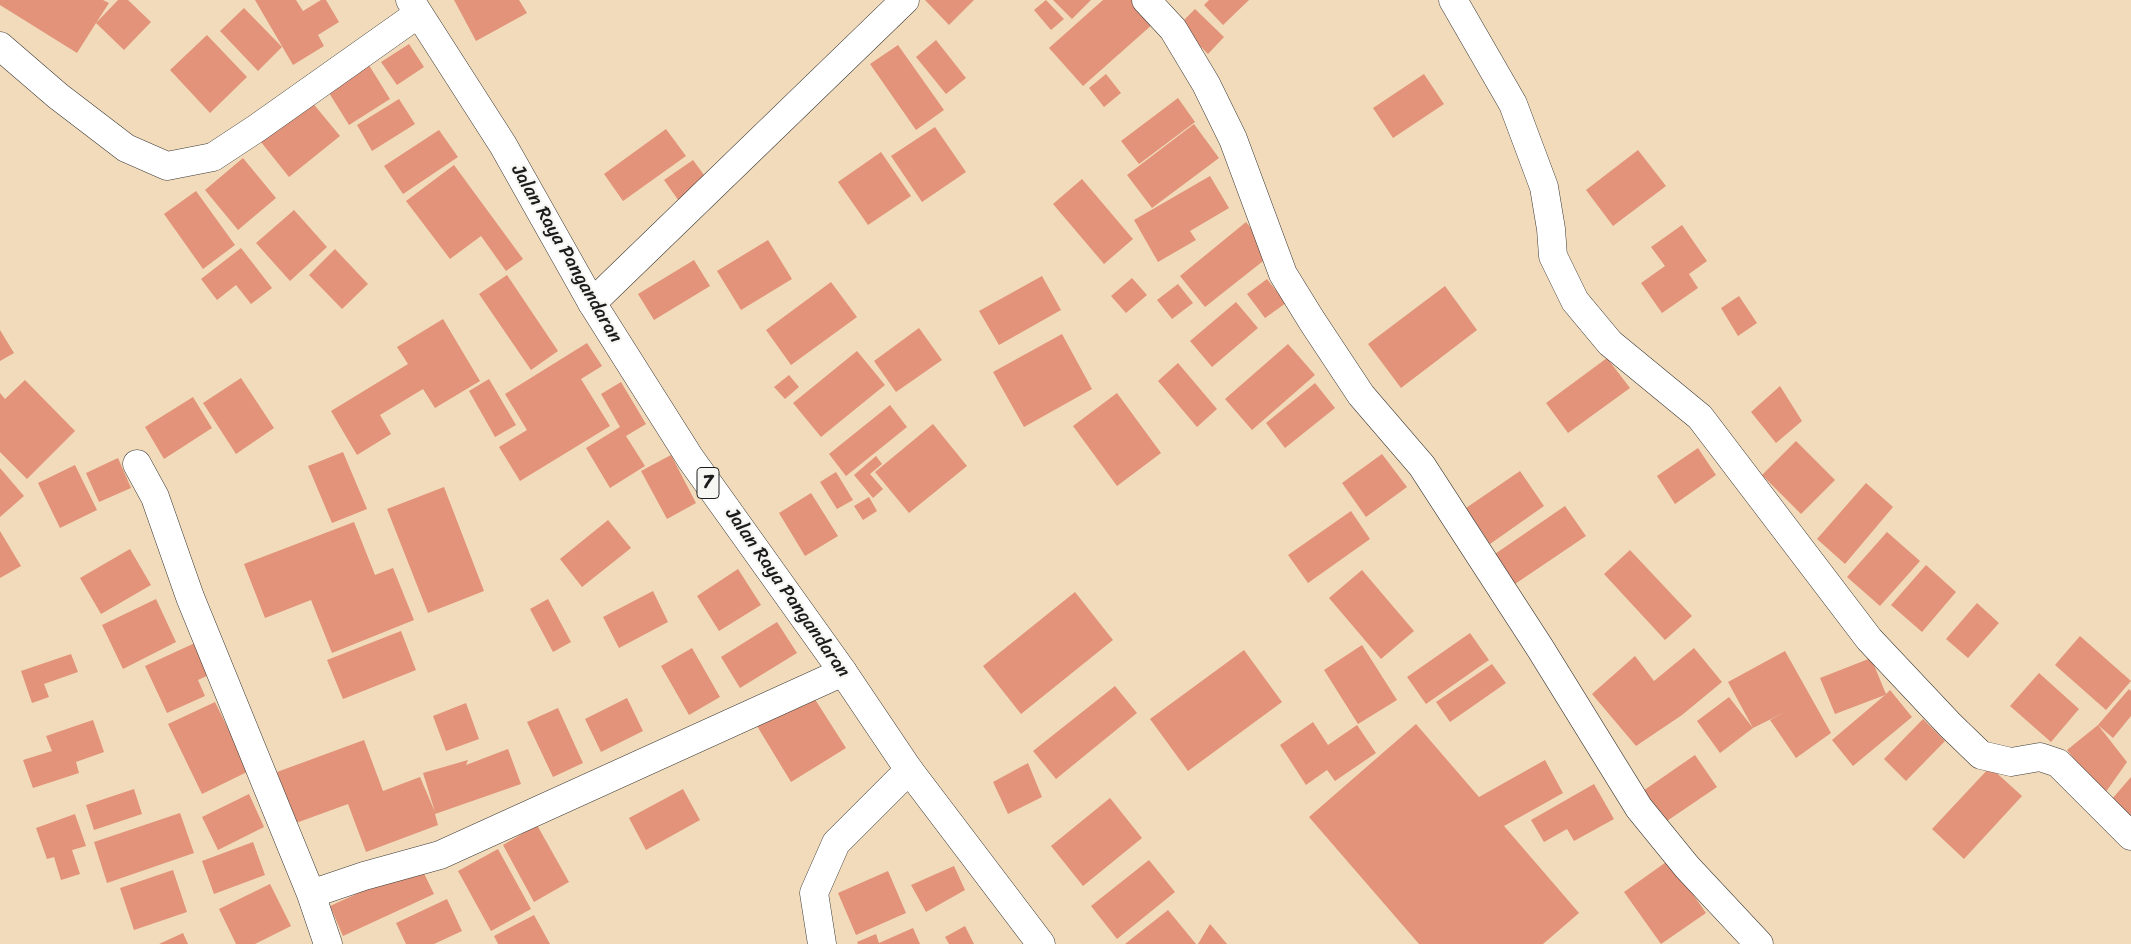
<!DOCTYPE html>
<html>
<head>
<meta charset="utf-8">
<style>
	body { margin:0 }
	canvas { display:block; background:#f1dbbb }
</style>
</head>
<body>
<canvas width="2131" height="944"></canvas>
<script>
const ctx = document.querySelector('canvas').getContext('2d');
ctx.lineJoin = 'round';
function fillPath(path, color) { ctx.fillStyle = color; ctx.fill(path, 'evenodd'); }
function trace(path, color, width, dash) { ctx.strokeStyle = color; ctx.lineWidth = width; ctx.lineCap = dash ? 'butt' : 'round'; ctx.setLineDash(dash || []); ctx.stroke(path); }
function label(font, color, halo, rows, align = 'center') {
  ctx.font = font + ' Sriracha,sans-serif'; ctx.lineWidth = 4.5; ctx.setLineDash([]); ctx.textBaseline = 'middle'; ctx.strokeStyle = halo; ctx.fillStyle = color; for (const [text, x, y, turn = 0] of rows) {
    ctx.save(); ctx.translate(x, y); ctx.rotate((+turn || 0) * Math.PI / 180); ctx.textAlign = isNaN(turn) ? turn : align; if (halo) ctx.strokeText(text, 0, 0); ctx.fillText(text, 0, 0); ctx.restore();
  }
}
fillPath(new Path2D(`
	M 0,0 L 103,0 L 109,3 L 96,23 L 118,0 L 128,0 L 151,22 L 124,50 L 96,23 L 77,53 L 0,5 Z
	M 255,0 L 296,0 L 303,11 L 321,0 L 326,0 L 339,22 L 318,35 L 324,46 L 293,65 Z
	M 454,0 L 519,0 L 527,13 L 476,41 Z
	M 925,0 L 974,0 L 949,25 Z
	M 1046,0 L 1064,19 L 1051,30 L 1034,10 Z
	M 1053,0 L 1091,0 L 1072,19 Z
	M 1103,0 L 1133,0 L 1154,23 L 1083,86 L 1049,48 Z
	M 1209,0 L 1249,0 L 1223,25 L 1204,5 Z
	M 244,8 L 282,47 L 258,71 L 220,31 Z
	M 1195,9 L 1224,37 L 1208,54 L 1179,25 Z
	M 207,35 L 247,77 L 210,113 L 170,70 Z
	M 936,40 L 966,78 L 946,94 L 916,57 Z
	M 409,44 L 424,67 L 397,85 L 381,62 Z
	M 898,45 L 944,110 L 916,130 L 870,64 Z
	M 367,62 L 390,99 L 349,125 L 326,88 Z
	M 1106,74 L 1121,93 L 1104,107 L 1089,88 Z
	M 1424,74 L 1444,104 L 1393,138 L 1373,108 Z
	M 1178,98 L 1195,122 L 1139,164 L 1121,141 Z
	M 399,99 L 415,124 L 372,151 L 357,125 Z
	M 311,101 L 340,136 L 289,177 L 261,142 Z
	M 1194,124 L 1219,158 L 1152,208 L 1127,175 Z
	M 935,127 L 966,172 L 922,202 L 891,156 Z
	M 666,129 L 686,156 L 623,201 L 604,174 Z
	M 439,130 L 458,157 L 403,194 L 384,166 Z
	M 1638,150 L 1666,186 L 1613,226 L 1586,190 Z
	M 881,152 L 911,196 L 868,225 L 838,182 Z
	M 243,158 L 276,198 L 238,230 L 205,190 Z
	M 693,160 L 710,183 L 681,204 L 664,180 Z
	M 454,165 L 523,259 L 506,271 L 481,236 L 450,259 L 406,201 Z
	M 1210,176 L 1229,208 L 1190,231 L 1196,240 L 1158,262 L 1134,220 Z
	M 1082,179 L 1133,239 L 1104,264 L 1053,204 Z
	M 196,191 L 235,245 L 203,269 L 164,214 Z
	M 294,210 L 327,247 L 290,281 L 256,243 Z
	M 1246,222 L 1272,254 L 1205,307 L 1180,276 Z
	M 1682,225 L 1707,261 L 1689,274 L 1698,288 L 1662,313 L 1641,283 L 1665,266 L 1651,247 Z
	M 768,240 L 792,279 L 741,310 L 717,271 Z
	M 241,248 L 272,288 L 251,304 L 236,285 L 217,300 L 201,279 Z
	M 335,249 L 368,284 L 342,309 L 309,275 Z
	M 694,260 L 710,286 L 654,320 L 638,294 Z
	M 507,275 L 558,351 L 531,370 L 479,294 Z
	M 1042,276 L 1061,310 L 999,345 L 979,311 Z
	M 1132,278 L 1147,295 L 1126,313 L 1111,296 Z
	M 1267,279 L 1286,303 L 1265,318 L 1247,294 Z
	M 831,282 L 857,317 L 791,365 L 766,330 Z
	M 1178,284 L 1193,303 L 1172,319 L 1157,300 Z
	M 1445,286 L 1477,330 L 1401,388 L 1368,344 Z
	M 1739,296 L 1757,323 L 1738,336 L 1721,308 Z
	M 1236,302 L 1258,328 L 1212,367 L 1190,341 Z
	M 443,319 L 480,381 L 435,408 L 423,389 L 380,415 L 391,434 L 357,455 L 331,411 L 408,364 L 397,347 Z
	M 919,328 L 942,360 L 896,392 L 874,361 Z
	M 0,330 L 14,353 L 0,361 Z
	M 1062,334 L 1092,389 L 1024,427 L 993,372 Z
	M 587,343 L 602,366 L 581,379 L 610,426 L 520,481 L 499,447 L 527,430 L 505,394 Z
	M 1288,344 L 1315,375 L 1252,430 L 1225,399 Z
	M 857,351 L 885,385 L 821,437 L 793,403 Z
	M 1607,358 L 1630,388 L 1568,433 L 1546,403 Z
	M 1178,363 L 1217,409 L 1197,427 L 1158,381 Z
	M 789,375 L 799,387 L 785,399 L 774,387 Z
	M 241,378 L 274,428 L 236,454 L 203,403 Z
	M 489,379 L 516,425 L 495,437 L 469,391 Z
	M 25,380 L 75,431 L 27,479 L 0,452 L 0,393 L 5,399 Z
	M 621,382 L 646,424 L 626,436 L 645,466 L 610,488 L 586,448 L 620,427 L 601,394 Z
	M 1315,383 L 1335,408 L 1285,448 L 1266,423 Z
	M 1780,386 L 1802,421 L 1776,443 L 1751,412 Z
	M 1117,393 L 1161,453 L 1117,486 L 1073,426 Z
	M 193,397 L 212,428 L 164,459 L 145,427 Z
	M 890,405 L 907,427 L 846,476 L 829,454 Z
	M 933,424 L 967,466 L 909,513 L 875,472 Z
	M 1796,441 L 1835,480 L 1801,514 L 1762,475 Z
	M 1698,448 L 1716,475 L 1675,504 L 1657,476 Z
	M 343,452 L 367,509 L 332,523 L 308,466 Z
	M 1382,454 L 1407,487 L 1366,517 L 1342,483 Z
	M 671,455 L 696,503 L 667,519 L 641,471 Z
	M 876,456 L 882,464 L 870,474 L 883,489 L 873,498 L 854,475 Z
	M 118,458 L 131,488 L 99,502 L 86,473 Z
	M 75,465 L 97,510 L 60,528 L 38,483 Z
	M 0,468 L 24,496 L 0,517 Z
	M 1520,471 L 1544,506 L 1490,544 L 1466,508 Z
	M 836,472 L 853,500 L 837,509 L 820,482 Z
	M 1866,483 L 1893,507 L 1845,564 L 1817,539 Z
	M 444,487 L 484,591 L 428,613 L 387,509 Z
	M 811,493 L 838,536 L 805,556 L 779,513 Z
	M 869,497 L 877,511 L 863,520 L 854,506 Z
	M 1565,506 L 1586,536 L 1512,586 L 1492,556 Z
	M 1351,511 L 1370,539 L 1308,583 L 1288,555 Z
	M 608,520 L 631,548 L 582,587 L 560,559 Z
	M 354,522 L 375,575 L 393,568 L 414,620 L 332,653 L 311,600 L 265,618 L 244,564 Z
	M 0,531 L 21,566 L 0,578 Z
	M 1887,532 L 1920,561 L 1880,606 L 1847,577 Z
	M 130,549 L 151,585 L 101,614 L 80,578 Z
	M 1630,550 L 1692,616 L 1665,640 L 1604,574 Z
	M 1926,565 L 1956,592 L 1922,632 L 1891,605 Z
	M 738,569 L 761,605 L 719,631 L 697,596 Z
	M 1362,570 L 1414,631 L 1381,659 L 1329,598 Z
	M 653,591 L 668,622 L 619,648 L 603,617 Z
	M 1075,592 L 1113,640 L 1021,714 L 983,666 Z
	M 156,599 L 176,642 L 123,669 L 102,625 Z
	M 548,599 L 571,642 L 553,652 L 530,609 Z
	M 1977,603 L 1999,623 L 1968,658 L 1946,639 Z
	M 777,622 L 797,653 L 740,688 L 721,657 Z
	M 401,631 L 416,670 L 343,699 L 327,660 Z
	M 1470,633 L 1489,660 L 1426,704 L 1407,677 Z
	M 2080,636 L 2131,681 L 2106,710 L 2055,665 Z
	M 197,642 L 211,674 L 198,680 L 205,696 L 167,713 L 145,666 Z
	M 1362,645 L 1397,700 L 1358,724 L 1324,670 Z
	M 692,648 L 720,697 L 689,715 L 661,666 Z
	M 1694,648 L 1722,682 L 1682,715 L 1636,746 L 1592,694 L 1635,656 L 1654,681 Z
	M 1244,650 L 1282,702 L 1188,771 L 1150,719 Z
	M 1785,651 L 1831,733 L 1796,758 L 1770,720 L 1785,712 L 1753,728 L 1720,753 L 1697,721 L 1729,697 L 1753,728 L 1728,682 Z
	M 71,654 L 78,672 L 44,684 L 49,697 L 32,703 L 21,671 Z
	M 1871,658 L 1886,694 L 1890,690 L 1912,717 L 1853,766 L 1832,740 L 1885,695 L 1835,714 L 1820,678 Z
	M 1492,664 L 1506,683 L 1450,722 L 1436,702 Z
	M 2039,673 L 2079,709 L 2051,742 L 2010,706 Z
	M 1115,686 L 1137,713 L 1056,779 L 1033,751 Z
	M 2129,689 L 2131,691 L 2131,716 L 2113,738 L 2098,725 Z
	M 811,693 L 846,748 L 791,782 L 757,726 Z
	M 627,698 L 643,731 L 601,752 L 585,719 Z
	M 215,702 L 249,771 L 202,794 L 168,724 Z
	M 466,703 L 479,739 L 446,751 L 433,716 Z
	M 558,708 L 583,763 L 553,777 L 527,722 Z
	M 1923,719 L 1945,741 L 1906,781 L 1884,759 Z
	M 93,720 L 104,752 L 76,762 L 79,773 L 33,788 L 23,760 L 52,751 L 46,736 Z
	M 1313,722 L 1328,745 L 1357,725 L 1376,753 L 1335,781 L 1327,770 L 1306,785 L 1280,745 Z
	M 1416,724 L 1479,797 L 1545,760 L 1563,793 L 1504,826 L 1579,913 L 1543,944 L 1419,944 L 1309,817 Z
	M 2098,725 L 2127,762 L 2103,796 L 2067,750 Z
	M 364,740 L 383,791 L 420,777 L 435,812 L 423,773 L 468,760 L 466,765 L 508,749 L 521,784 L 435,814 L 438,825 L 366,852 L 348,804 L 296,823 L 277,772 Z
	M 1695,755 L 1717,787 L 1661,825 L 1640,793 Z
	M 1028,763 L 1042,797 L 1008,814 L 993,782 Z
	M 1990,767 L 2022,796 L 1964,859 L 1932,829 Z
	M 2131,777 L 2131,816 L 2112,799 Z
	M 1594,784 L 1614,819 L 1574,841 L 1567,829 L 1544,842 L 1531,820 Z
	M 134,789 L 142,814 L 94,830 L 86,805 Z
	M 683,789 L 700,820 L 646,850 L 629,818 Z
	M 249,794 L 264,827 L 218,850 L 202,817 Z
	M 1110,798 L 1142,838 L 1083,886 L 1051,846 Z
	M 180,813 L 194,853 L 107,883 L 94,842 Z
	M 75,814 L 86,846 L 72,850 L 80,874 L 61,880 L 54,857 L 47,859 L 36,828 Z
	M 537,825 L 569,882 L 534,902 L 503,845 Z
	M 253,842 L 265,875 L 214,894 L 202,861 Z
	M 498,849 L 531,909 L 491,931 L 458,871 Z
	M 1149,860 L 1175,892 L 1117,939 L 1091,906 Z
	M 1669,860 L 1706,913 L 1661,944 L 1624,892 Z
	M 420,865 L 434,894 L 343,936 L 330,906 Z
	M 954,866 L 965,890 L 926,912 L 911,885 Z
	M 173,870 L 187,912 L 134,930 L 120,888 Z
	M 888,871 L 906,913 L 856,935 L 838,893 Z
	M 270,884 L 291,926 L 255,944 L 236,944 L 219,909 Z
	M 447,899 L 462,931 L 434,944 L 406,944 L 396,923 Z
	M 1168,910 L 1196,944 L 1125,944 Z
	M 534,915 L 550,944 L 498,944 L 494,936 Z
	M 1210,924 L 1227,944 L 1198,944 Z
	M 965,926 L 974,944 L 949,944 L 945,937 Z
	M 913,928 L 920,944 L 858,944 L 857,942 L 876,934 L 879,943 Z
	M 183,933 L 188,944 L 159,944 Z`), '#e29379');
const minor = new Path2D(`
	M 1146,0 L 1173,29 L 1206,84 L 1233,139 L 1283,274 L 1312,321 L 1361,395 L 1422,466 L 1540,648 L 1639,808 L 1687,867 L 1759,944
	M 1453,0 L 1513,104 L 1544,187 L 1551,229 L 1553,256 L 1575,301 L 1610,343 L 1700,417 L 1869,639 L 1950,725 L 1981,755 L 2011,762 L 2040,757 L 2058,763 L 2131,836
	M 0,46 L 58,96 L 126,148 L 167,166 L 213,157 L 257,128 L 418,14
	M 592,303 L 905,0
	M 137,464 L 155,497 L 190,597 L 311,894 L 328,944
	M 311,894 L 364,876 L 440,855 L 843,672
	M 822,944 L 814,893 L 836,843 L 909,770`);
const highway = new Path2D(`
	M 410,0 L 503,145 L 592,303 L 690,458 L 843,672 L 909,770 L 1041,944`);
trace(minor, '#3c3934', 29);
trace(highway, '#3c3934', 29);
trace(minor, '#fff', 28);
trace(highway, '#fff', 28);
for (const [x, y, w] of [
	[708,483,22]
]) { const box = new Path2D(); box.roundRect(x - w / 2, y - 15.5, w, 31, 4); ctx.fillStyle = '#f6f6f2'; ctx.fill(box); trace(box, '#1c1c1c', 1); }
label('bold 18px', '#1c1c1c', null, [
	["7",708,483]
]);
label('19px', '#1c1c1c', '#f6f6f2', [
	["Jalan Raya Pangandaran",566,254,60],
	["Jalan Raya Pangandaran",787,593,55]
]);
</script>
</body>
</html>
